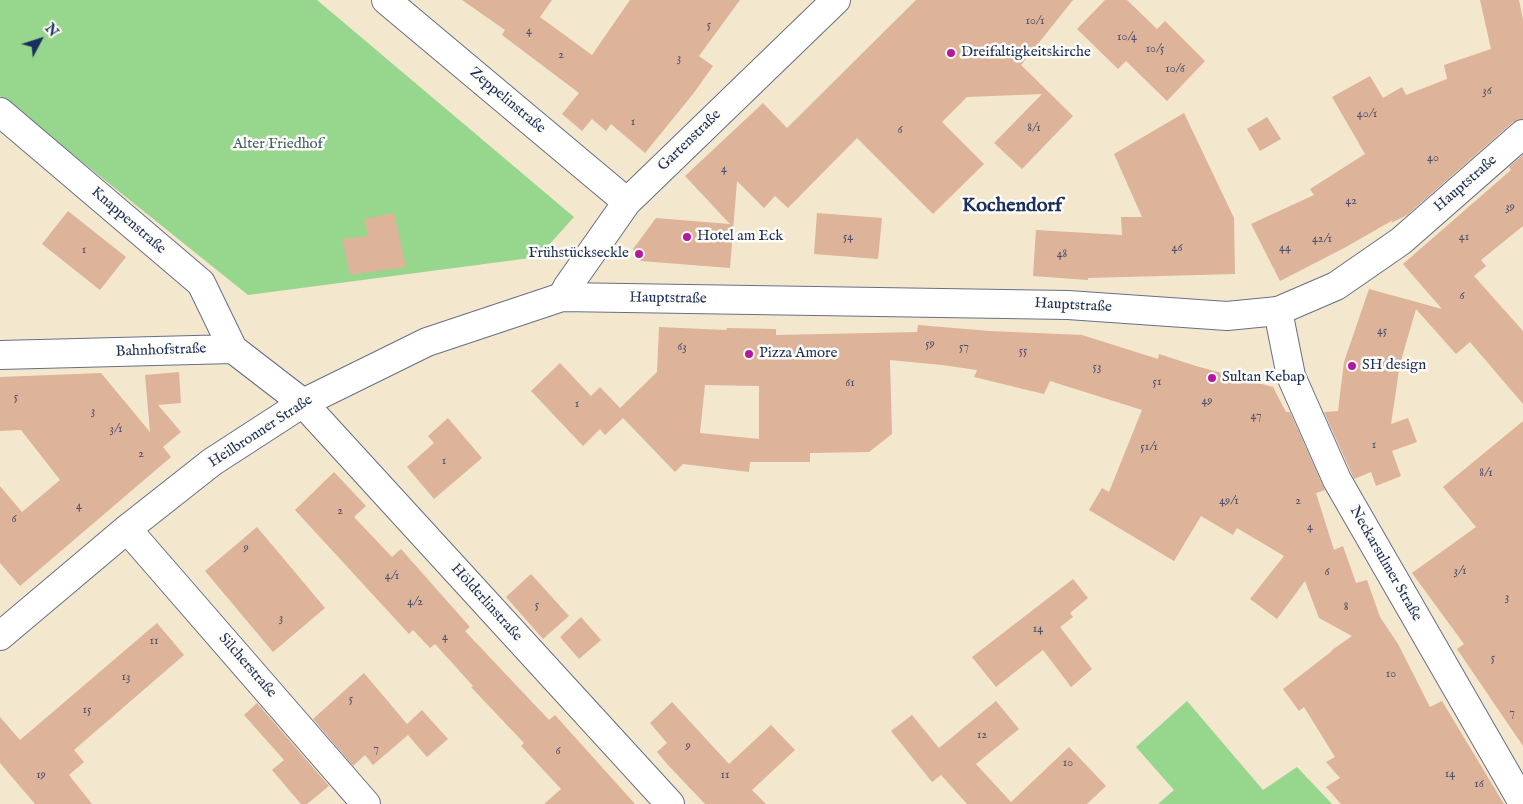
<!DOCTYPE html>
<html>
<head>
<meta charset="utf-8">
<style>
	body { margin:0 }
	#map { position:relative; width:1523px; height:804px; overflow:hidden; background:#f3e7ce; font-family:"IM FELL English",serif }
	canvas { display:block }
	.north { position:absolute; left:15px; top:15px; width:50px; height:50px; -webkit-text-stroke:4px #fdfcf7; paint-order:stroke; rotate:50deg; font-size:14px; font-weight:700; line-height:20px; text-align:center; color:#1b2f5e }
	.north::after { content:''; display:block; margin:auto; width:18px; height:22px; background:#1b2f5e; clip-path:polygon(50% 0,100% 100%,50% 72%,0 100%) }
</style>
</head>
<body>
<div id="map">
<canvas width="1523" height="804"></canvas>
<div class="north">N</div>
</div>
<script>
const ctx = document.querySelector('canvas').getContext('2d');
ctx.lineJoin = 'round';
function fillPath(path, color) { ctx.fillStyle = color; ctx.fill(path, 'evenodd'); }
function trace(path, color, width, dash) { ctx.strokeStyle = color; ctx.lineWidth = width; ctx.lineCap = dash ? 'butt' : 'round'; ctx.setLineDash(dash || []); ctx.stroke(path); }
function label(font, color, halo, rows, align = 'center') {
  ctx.font = font + ' "IM FELL English",serif'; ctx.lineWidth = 5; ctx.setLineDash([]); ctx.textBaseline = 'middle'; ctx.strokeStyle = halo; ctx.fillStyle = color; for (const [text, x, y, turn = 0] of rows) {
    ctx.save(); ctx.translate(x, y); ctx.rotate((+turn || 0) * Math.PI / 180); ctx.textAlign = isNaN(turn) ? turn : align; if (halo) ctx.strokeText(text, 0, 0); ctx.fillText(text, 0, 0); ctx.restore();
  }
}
fillPath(new Path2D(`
	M 0,0 L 317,0 L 574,217 L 538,257 L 248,295 L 0,96 Z
	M 1187,701 L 1263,790 L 1297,767 L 1332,804 L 1158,804 L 1174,790 L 1136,747 Z`), '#96d78d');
fillPath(new Path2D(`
	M 462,0 L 552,0 L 540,17 L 592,55 L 630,0 L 740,0 L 699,56 L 713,66 L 693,94 L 645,153 L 611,124 L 606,131 L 592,119 L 582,131 L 562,114 L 579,93 L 502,35 L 505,30 Z
	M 916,0 L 1073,0 L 1021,65 L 1073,116 L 1022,169 L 994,143 L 1042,94 L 967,97 L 942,122 L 984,164 L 933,214 L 857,138 L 788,208 L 775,196 L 764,208 L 737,181 L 730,268 L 641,261 L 633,249 L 656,218 L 730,224 L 685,176 L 763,103 L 787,128 Z
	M 1105,0 L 1127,0 L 1157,29 L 1165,21 L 1205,61 L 1167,101 L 1126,61 L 1118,69 L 1077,29 Z
	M 1480,0 L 1519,0 L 1523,20 L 1523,119 L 1513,122 L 1407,215 L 1391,223 L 1393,220 L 1346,247 L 1280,281 L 1251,224 L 1314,195 L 1310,189 L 1365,154 L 1332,97 L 1370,76 L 1383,98 L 1402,87 L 1406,95 L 1447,79 L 1444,65 L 1491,49 Z
	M 1184,113 L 1234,218 L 1235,274 L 1088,278 L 1088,280 L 1033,276 L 1036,230 L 1122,235 L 1121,217 L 1142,217 L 1114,154 Z
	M 1267,117 L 1281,139 L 1260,151 L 1247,129 Z
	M 1523,155 L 1523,226 L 1481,260 L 1486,266 L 1474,276 L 1523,331 L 1523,404 L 1470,342 L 1456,354 L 1416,309 L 1400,364 L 1391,424 L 1408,418 L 1417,442 L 1392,451 L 1401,476 L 1376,486 L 1371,472 L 1354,479 L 1324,412 L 1338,411 L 1344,362 L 1369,289 L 1442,309 L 1403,264 L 1511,170 L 1509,167 Z
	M 68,211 L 126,257 L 100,290 L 42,244 Z
	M 394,213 L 406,267 L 350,275 L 342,239 L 368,236 L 364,219 Z
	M 817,213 L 882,218 L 878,259 L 814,254 Z
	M 918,325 L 990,331 L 1082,335 L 1158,359 L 1159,354 L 1196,366 L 1273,387 L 1286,412 L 1290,412 L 1325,490 L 1316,493 L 1334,550 L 1343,546 L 1356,583 L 1367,580 L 1380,617 L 1398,644 L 1430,707 L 1442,701 L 1504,804 L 1341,804 L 1326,787 L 1340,778 L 1326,762 L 1335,757 L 1304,707 L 1299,711 L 1283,689 L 1332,651 L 1332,650 L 1352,636 L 1319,618 L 1305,581 L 1277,619 L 1250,599 L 1284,556 L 1237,528 L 1233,535 L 1201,516 L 1174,561 L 1089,510 L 1102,488 L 1109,492 L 1142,410 L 1050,381 L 1044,394 L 974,377 L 977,370 L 942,365 L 890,360 L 892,434 L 869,452 L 810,453 L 810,462 L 750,462 L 749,472 L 683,464 L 675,472 L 623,418 L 605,435 L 600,429 L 583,446 L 531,391 L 560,363 L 591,396 L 600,387 L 620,408 L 657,372 L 659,327 L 726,330 L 727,328 L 776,329 L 776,335 L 917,332 ZM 705,385 L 759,386 L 759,439 L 700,433 Z
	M 179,372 L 181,403 L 158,405 L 181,432 L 163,447 L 171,457 L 20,586 L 0,563 L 0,486 L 22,512 L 60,480 L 21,430 L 0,431 L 0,377 L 101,373 L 150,432 L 145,375 Z
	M 448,418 L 482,458 L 434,499 L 407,467 L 434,443 L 428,436 Z
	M 1523,421 L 1523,746 L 1457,649 L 1464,644 L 1412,573 L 1476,527 L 1443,487 Z
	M 334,472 L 366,506 L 354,517 L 392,557 L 401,549 L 470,627 L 465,631 L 549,720 L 555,715 L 635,804 L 544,804 L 561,789 L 521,746 L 524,743 L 471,687 L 473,686 L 435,644 L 430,648 L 413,630 L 409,634 L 295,510 Z
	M 257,527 L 325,608 L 273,652 L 205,571 Z
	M 531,574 L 569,616 L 543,639 L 506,597 Z
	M 1073,579 L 1088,598 L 1070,613 L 1073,617 L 1060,627 L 1092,669 L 1071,687 L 1043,650 L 996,687 L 972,657 Z
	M 581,617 L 601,640 L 579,659 L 560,637 Z
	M 157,623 L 184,655 L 74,750 L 84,762 L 69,775 L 92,804 L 35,804 L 0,763 L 0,717 L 20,740 Z
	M 364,673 L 407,724 L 422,710 L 448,739 L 427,757 L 408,735 L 373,765 L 365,755 L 353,766 L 313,719 Z
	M 996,701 L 1019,729 L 976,764 L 1011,802 L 1069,747 L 1106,786 L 1087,804 L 967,804 L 941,775 L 932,782 L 891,731 L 912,715 L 939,748 Z
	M 672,702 L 729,764 L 771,725 L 795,750 L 752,790 L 766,804 L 705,804 L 668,765 L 657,752 L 667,743 L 650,723 Z
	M 257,703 L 329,786 L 307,804 L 301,804 L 272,770 L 284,760 L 244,715 Z`), '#ddb399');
const minor = new Path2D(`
	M 386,0 L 627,202
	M 0,112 L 201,283 L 233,349
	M 562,297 L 568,286 L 627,202 L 836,0
	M 1278,311 L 1291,376 L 1337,480 L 1523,803
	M 0,355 L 233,349 L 303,403 L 670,804
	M 127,529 L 366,804`);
const secondary = new Path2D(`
	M 0,636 L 127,529 L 212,462 L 303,403 L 427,342 L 562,297 L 1068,305 L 1227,316 L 1278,311 L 1336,286 L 1401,241 L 1523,134`);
trace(minor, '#676f85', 30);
trace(secondary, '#676f85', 30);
trace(minor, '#fff', 28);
trace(secondary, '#fff', 28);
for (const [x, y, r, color] of [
	[951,53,5,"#b5179e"],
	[687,237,5,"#b5179e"],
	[639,254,5,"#b5179e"],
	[749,354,5,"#b5179e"],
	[1352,366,5,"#b5179e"],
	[1212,378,5,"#b5179e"]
]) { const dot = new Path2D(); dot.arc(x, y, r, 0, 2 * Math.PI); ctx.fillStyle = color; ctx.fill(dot); trace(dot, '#fdfcf7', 2); }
label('12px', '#4c506d', null, [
	["10/1",1035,22],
	["5",709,26],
	["4",529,32],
	["10/4",1127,38],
	["10/5",1155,50],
	["2",561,56],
	["3",679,59],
	["10/6",1175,70],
	["36",1487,92],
	["40/1",1367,115],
	["1",633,123],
	["8/1",1034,129],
	["6",900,131],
	["40",1433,159],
	["4",724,170],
	["42",1351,202],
	["39",1510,208],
	["54",848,238],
	["41",1464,238],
	["42/1",1322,240],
	["46",1177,249],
	["44",1285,249],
	["1",84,251],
	["48",1062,255],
	["6",1462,297],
	["45",1382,332],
	["59",930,345],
	["63",682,348],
	["57",964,348],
	["55",1023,352],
	["53",1097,368],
	["51",1157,383],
	["61",850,384],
	["5",16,398],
	["49",1207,402],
	["1",577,405],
	["3",93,412],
	["47",1256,417],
	["3/1",116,430],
	["1",1374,446],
	["51/1",1149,448],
	["2",141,455],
	["1",444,462],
	["8/1",1486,474],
	["49/1",1229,502],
	["2",1298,502],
	["4",79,507],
	["2",340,512],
	["6",14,520],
	["4",1310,528],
	["9",246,549],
	["3/1",1460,572],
	["6",1327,573],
	["4/1",392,577],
	["3",1507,598],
	["4/2",415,603],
	["5",537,606],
	["8",1346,608],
	["3",281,619],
	["14",1038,630],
	["4",445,638],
	["11",154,642],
	["5",1493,659],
	["10",1391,675],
	["13",126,678],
	["5",351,700],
	["15",87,711],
	["7",1512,714],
	["12",982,736],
	["9",688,747],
	["7",376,750],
	["6",558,752],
	["10",1068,764],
	["14",1450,775],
	["19",41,776],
	["11",725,776],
	["16",1479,785]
]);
label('15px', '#1b2f5e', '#fdfcf7', [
	["Dreifaltigkeitskirche",961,53],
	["Hotel am Eck",697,237],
	["Frühstückseckle",629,254,"right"],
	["Pizza Amore",759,354],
	["SH design",1362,366],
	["Sultan Kebap",1222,378]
], 'left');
label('15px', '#1b2f5e', '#fdfcf7', [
	["Zeppelinstraße",507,101,40],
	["Gartenstraße",690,141,-44],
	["Hauptstraße",1466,184,-41],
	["Knappenstraße",128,221,41],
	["Hauptstraße",668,299,1],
	["Hauptstraße",1073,306,3],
	["Bahnhofstraße",161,351,-2],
	["Heilbronner Straße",261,432,-33],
	["Neckarsulmer Straße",1385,564,60],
	["Hölderlinstraße",486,603,48],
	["Silcherstraße",247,666,49]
]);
label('15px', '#40616c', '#fdfcf7', [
	["Alter Friedhof",278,145]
]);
label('bold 20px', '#1b2f5e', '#fdfcf7', [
	["Kochendorf",1012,207]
]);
</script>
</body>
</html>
